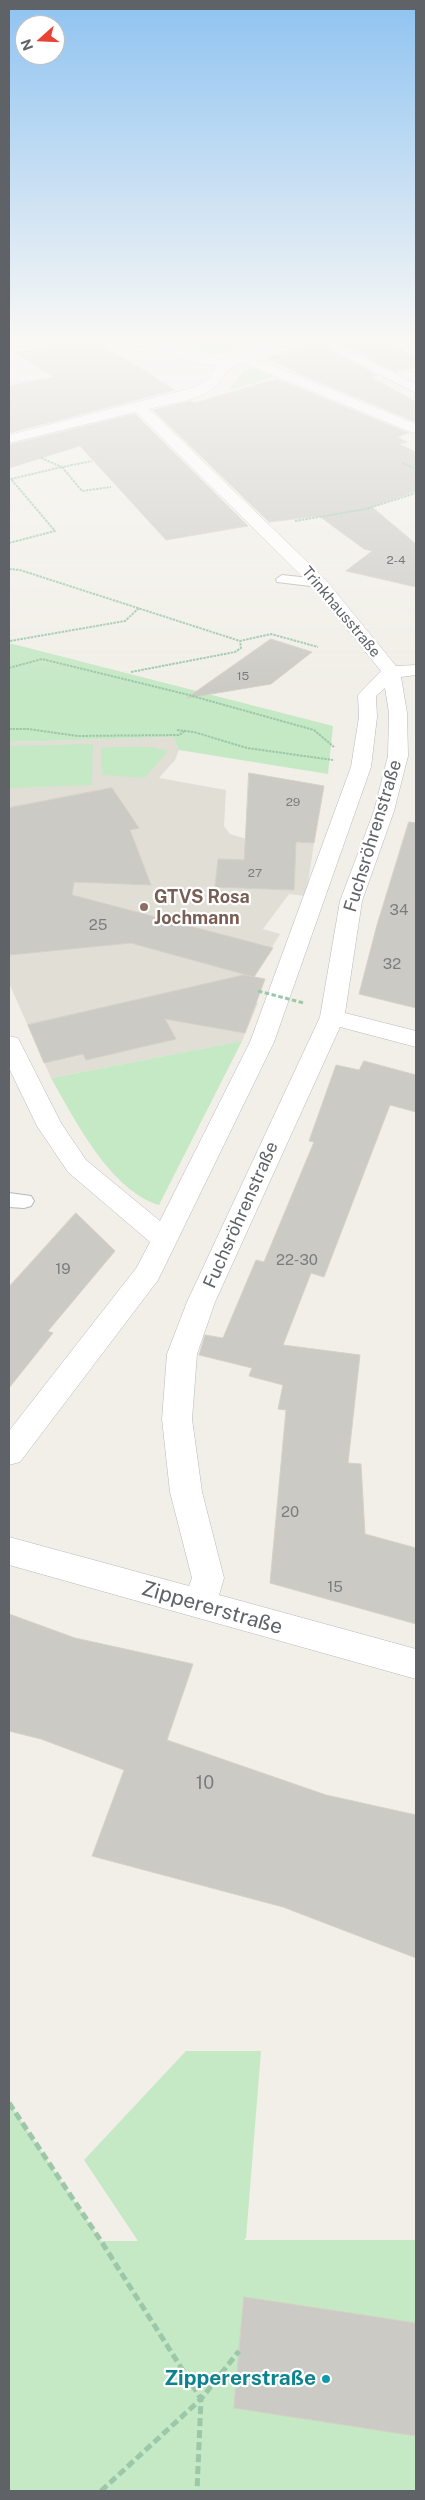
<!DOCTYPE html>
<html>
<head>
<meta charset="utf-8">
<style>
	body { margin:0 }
	#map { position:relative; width:425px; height:2500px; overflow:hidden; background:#f1efe8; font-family:"Public Sans",sans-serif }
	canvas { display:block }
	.frame { position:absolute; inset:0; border:10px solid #5f6368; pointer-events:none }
	.north { position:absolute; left:15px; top:15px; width:50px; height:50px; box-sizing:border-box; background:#fff; border:1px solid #bfc1c3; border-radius:50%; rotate:250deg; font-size:14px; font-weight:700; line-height:20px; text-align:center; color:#5f6368 }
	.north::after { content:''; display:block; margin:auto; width:18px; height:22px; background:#ea4335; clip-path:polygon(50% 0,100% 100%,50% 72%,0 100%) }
</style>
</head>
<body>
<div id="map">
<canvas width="425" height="2500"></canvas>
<div class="frame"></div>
<div class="north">N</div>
</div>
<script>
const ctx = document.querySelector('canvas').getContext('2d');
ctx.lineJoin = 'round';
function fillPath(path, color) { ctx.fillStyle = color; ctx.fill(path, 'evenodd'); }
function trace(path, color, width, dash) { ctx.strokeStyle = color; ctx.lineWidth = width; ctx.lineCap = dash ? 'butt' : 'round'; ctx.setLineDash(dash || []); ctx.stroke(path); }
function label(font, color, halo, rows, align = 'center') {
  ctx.font = font + ' "Public Sans",sans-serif'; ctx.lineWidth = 4.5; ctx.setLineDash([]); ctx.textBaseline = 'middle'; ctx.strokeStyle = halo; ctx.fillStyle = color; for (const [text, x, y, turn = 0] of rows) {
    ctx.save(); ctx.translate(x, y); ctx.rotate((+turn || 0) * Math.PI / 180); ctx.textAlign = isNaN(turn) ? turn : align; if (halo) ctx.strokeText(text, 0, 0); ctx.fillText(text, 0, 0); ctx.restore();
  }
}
fillPath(new Path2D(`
	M 173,737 L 179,750 L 175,760 L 159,778 L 226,790 L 224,826 L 230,834 L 250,840 L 314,843 L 306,896 L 289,894 L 263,929 L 280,934 L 254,977 L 253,1002 L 258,1003 L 242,1041 L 51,1078 L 9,983 L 9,742 Z`), '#e1ded6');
fillPath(new Path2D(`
	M 169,343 L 169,342 L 261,343 L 214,355 Z
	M 251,366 L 275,377 L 229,390 L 244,370 Z
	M 9,643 L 333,726 L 328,774 L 179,750 L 173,737 L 9,742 Z
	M 93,744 L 92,785 L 9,788 L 9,746 Z
	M 114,747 L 151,747 L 168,751 L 144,778 L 102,775 L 101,748 Z
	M 242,1041 L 159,1205 C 110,1190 75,1120 51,1078 Z
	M 186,2051 L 261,2051 L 246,2238 L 244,2240 L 416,2240 L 416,2491 L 9,2491 L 9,2103 L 101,2241 L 138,2241 L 84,2160 Z`), '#c5e8c5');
const building = new Path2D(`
	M 71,342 L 91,342 L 126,359 L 175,390 L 9,433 L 9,386 L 54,377 L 15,353 Z
	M 315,342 L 378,376 L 371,377 L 416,402 L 416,422 L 297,373 L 299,373 L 267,358 Z
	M 339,342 L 386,342 L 416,357 L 416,367 L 396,372 Z
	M 277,379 L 409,433 L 397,437 L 407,442 L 399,444 L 416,452 L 416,491 L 372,507 L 416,544 L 416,587 L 346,571 L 372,551 L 364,549 L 319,516 L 269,522 L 153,410 L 191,401 L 194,403 Z
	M 135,414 L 248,526 L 166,540 L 80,446 L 9,468 L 9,445 Z
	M 271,639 L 312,652 L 271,684 L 187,698 Z
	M 249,773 L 324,786 L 314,843 L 296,842 L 294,890 L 215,887 L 218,859 L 244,860 Z
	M 112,788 L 139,828 L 130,830 L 151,885 L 74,882 L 72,895 L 273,948 L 254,977 L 131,943 L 9,955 L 9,808 Z
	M 409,822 L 416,823 L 416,1008 L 359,994 L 377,925 Z
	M 244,975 L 265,979 L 245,1033 L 165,1019 L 176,1039 L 86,1060 L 83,1054 L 44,1063 L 28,1025 Z
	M 364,1061 L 416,1075 L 416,1112 L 390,1105 L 324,1277 L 311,1273 L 283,1345 L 360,1355 L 348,1463 L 361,1464 L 365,1534 L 416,1548 L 416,1624 L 270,1583 L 286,1410 L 278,1409 L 283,1385 L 249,1376 L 252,1368 L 199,1355 L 205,1335 L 223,1338 L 256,1260 L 264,1262 L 314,1142 L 309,1141 L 336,1065 L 359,1070 Z
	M 76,1213 L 115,1251 L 48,1331 L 53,1333 L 9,1388 L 9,1287 Z
	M 9,1614 L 75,1638 L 193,1664 L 167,1740 L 326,1795 L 416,1815 L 416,1958 L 283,1907 L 92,1856 L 124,1770 L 41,1739 L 9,1731 Z
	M 244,2297 L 416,2323 L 416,2436 L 234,2408 Z`);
fillPath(building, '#cccac5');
trace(building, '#d6d1c6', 1);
const lane = new Path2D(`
	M 282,575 L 319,579 L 325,583 L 319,587 L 277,582 L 276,579 Z
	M 9,1193 L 31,1196 L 34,1201 L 31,1206 L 24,1208 L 9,1207 Z`);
const street = new Path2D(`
	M 127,342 L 150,342 L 201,356 L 225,359 L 275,342 L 295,342 L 254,358 L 416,424 L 416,433 L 411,432 L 241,362 C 224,368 222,384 206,393 C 190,402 167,404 149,409 L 325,579 L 396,666 L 416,665 L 416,675 L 401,677 L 407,713 L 408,756 L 394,811 L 362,901 L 345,1013 L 416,1031 L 416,1047 L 340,1027 L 215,1302 L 197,1354 L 192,1419 L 202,1492 L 224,1578 L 219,1595 L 416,1649 L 416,1679 L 9,1565 L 9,1537 L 189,1586 L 192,1578 L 170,1492 L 162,1419 L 167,1354 L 187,1302 L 320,1017 L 340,901 L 374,811 L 388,756 L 389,713 L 385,688 L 376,696 L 377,717 L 371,767 L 274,1042 L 158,1280 L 20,1462 L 9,1465 L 9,1431 L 137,1267 L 150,1242 L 68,1172 L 37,1126 L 9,1068 L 9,1036 L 18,1038 L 21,1044 L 61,1123 L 86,1160 L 160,1221 L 250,1042 L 351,767 L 359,717 L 358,695 L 381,671 L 313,587 L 136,412 L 9,443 L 9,435 L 196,387 L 209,378 L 217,366 L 196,363 Z`);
const secondary = new Path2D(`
	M 317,342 L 334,342 L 416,384 L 416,393 Z`);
trace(lane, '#b5b8bc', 2);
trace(street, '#b5b8bc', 1);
trace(secondary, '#b6babf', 1);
trace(new Path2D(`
	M 41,458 L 62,467 L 92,461
	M 402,463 L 416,469
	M 295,521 L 366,509 L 416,493
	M 9,543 L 55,531 L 11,479 L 62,467 L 82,491 L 111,487
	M 9,569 L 20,570 L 240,641 L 271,634 L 318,647
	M 10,641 L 125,621 L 139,608
	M 9,668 L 42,659 L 185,694 L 314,730 L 334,747
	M 131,672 L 235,652 L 241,648 L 240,641
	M 9,729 L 28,729 L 78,736 L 179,735 L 185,731
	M 177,730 L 194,732 L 247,748 L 333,760`), '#9cc7a9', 2, [2.5, 1]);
trace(new Path2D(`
	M 9,2103 L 101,2241 L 201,2399 L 197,2491
	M 101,2491 L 201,2399 L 239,2351`), '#9cc7a9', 5, [8, 4]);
fillPath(lane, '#fff');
fillPath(street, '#fff');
fillPath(secondary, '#fff');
trace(new Path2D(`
	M 258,991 L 304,1003`), '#9cc7a9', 3, [4.5, 2.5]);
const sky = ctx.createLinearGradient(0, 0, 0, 692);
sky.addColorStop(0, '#8fc3f1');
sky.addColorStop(0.49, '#f9f8f5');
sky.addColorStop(1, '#f9f8f500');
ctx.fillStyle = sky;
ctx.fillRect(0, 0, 425, 692);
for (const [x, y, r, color] of [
	[144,907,5,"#8d6e63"],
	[326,2379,5,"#0f9aa8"]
]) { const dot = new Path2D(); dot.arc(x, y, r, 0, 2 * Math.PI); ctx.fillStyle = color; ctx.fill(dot); trace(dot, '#fff', 2); }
label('12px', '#7a7d7f', null, [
	["2-4",396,560],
	["15",243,676],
	["29",293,802],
	["27",255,873]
]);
label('15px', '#5f6368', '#fff', [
	["Trinkhausstraße",341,612,50]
]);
label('15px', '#7a7d7f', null, [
	["34",399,910],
	["25",98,925],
	["32",392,964],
	["22-30",297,1260],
	["19",63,1269],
	["20",290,1512],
	["15",335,1587]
]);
label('18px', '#5f6368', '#fff', [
	["Fuchsröhrenstraße",373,836,-73],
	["Fuchsröhrenstraße",241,1215,-66]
]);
label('bold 18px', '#785e54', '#fff', [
	["GTVS Rosa",154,897],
	["Jochmann",154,918]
], 'left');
label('18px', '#7a7d7f', null, [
	["10",205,1783]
]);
label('21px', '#5f6368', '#fff', [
	["Zippererstraße",212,1608,16]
]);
label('bold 21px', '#0d838f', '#fff', [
	["Zippererstraße",316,2379]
], 'right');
</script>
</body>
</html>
